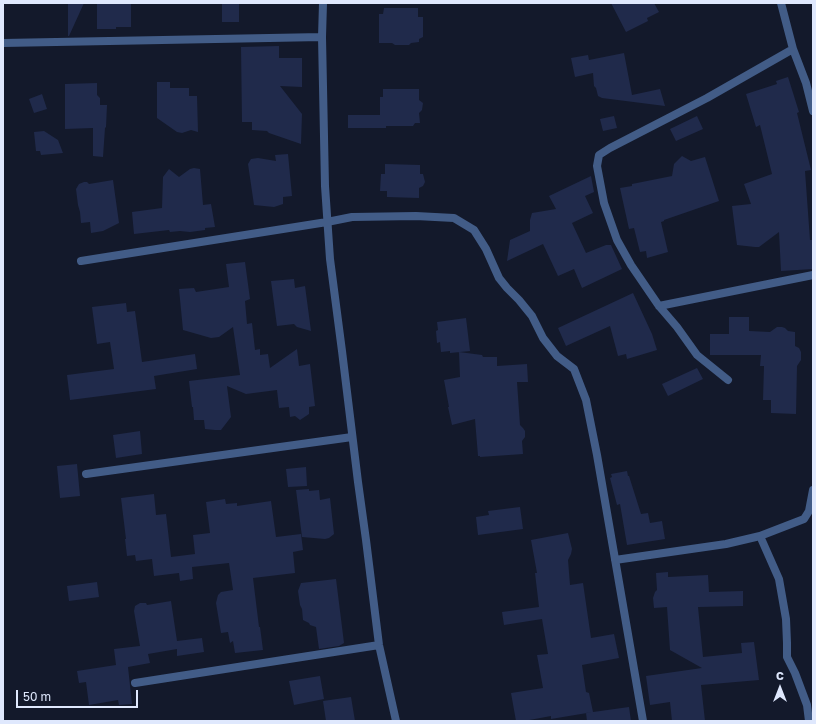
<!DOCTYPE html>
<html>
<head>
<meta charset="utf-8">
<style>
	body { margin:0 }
	#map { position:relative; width:816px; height:724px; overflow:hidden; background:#13192b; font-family:"Golos Text",sans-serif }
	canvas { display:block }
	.frame { position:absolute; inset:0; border:4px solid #dfe8fd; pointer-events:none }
	.north { position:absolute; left:760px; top:668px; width:40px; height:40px; -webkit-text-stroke:3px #13192b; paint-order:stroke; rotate:0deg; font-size:11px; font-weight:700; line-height:16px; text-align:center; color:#dfe8fd }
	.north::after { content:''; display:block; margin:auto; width:14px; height:18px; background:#dfe8fd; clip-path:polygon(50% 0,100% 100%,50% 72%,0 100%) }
	.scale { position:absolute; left:16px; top:690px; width:122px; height:18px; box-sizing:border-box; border:2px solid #dfe8fd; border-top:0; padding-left:5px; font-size:12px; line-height:14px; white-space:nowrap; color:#dfe8fd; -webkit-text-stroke:3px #13192b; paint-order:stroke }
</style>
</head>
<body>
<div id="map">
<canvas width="816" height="724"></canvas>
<div class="frame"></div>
<div class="north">С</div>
<div class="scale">50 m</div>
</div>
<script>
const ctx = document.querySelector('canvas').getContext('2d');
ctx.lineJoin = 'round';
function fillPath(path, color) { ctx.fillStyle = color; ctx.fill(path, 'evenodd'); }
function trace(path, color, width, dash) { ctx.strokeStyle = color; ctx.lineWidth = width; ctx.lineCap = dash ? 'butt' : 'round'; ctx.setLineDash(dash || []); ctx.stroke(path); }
fillPath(new Path2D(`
	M 68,3 L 84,3 L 69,36 L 68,36 Z
	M 97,3 L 131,3 L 131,27 L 116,27 L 116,29 L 97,29 Z
	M 222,3 L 239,3 L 239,22 L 222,22 Z
	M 611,3 L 654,3 L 659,12 L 647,18 L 648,21 L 626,32 Z
	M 384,8 L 418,8 L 418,17 L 423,17 L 423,37 L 419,39 L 419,42 L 411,43 L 409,45 L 395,45 L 392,43 L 379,43 L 379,14 L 383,14 Z
	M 279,46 L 279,58 L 302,58 L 302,87 L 280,86 L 302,114 L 301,144 L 269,133 L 267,131 L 252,130 L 252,122 L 242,122 L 241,47 Z
	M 624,53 L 632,95 L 660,89 L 665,106 L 602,98 L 598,96 L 596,88 L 594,86 L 593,73 L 575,77 L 571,58 L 588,55 L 589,60 Z
	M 788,77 L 799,112 L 797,113 L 811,170 L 805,171 L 810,240 L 813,240 L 813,269 L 781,271 L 779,232 L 759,247 L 755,247 L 737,245 L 732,206 L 751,204 L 744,184 L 772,174 L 760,125 L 756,127 L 746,94 L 777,84 L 776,81 Z
	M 157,82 L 170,82 L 170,88 L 189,88 L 189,96 L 197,96 L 198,132 L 191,130 L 182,133 L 177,132 L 157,118 Z
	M 97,83 L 97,95 L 100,98 L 100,105 L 107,105 L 106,127 L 105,128 L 103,157 L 93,156 L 93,128 L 65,129 L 65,84 Z
	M 383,89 L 419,89 L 419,100 L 423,103 L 422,110 L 419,113 L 420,123 L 415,123 L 413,126 L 386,126 L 386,128 L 348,128 L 348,115 L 380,115 L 380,97 L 383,97 Z
	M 42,94 L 47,109 L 34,113 L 29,99 Z
	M 614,116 L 617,128 L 603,131 L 600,119 Z
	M 697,116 L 703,129 L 676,141 L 670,129 Z
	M 44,131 L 58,140 L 63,153 L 41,155 L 40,151 L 36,151 L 34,132 Z
	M 288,154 L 292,196 L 283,197 L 283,204 L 274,207 L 254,205 L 248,164 L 251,159 L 258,158 L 276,161 L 275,155 Z
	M 682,156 L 691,161 L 705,157 L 719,201 L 664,220 L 664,221 L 661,222 L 668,252 L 647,258 L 646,251 L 640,252 L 634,228 L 629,229 L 620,188 L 632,186 L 632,184 L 672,176 L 674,164 Z
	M 385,164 L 420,165 L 420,174 L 423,174 L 425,182 L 423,186 L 419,188 L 419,198 L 387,197 L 387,191 L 380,191 L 381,174 L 385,174 Z
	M 194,168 L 200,169 L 203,205 L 211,204 L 215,227 L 205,228 L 205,230 L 190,232 L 180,231 L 170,232 L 169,230 L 134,234 L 132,212 L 162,208 L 163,177 L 169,169 L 179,177 L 190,169 Z
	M 591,176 L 594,192 L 585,196 L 593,213 L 572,223 L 586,253 L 606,245 L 611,245 L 622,269 L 582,288 L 574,269 L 558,276 L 543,244 L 507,261 L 510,240 L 530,231 L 530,220 L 532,213 L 556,209 L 549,196 Z
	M 113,180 L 119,223 L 103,231 L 91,233 L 90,222 L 81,223 L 80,212 L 78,205 L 76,189 L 79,184 L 84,182 L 87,182 L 89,184 Z
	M 245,262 L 250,299 L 245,301 L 247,324 L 252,323 L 255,350 L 260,349 L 260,355 L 268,354 L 270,368 L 297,349 L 299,366 L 310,364 L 315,406 L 309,407 L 309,414 L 300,420 L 295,416 L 290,417 L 289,407 L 279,408 L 277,390 L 246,394 L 227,386 L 231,417 L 221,430 L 215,430 L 205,429 L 204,420 L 194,420 L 193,407 L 192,407 L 189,381 L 240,375 L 233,327 L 219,337 L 211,338 L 183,330 L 179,289 L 194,288 L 196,292 L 229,287 L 226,264 Z
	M 294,279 L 295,288 L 305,286 L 311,331 L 297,327 L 294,324 L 277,326 L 271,281 Z
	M 633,293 L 652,334 L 657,350 L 627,359 L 626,354 L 618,356 L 610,326 L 566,346 L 558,328 Z
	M 126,303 L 127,312 L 135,311 L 142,362 L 195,354 L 197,369 L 154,376 L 156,389 L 70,400 L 67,375 L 114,369 L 110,342 L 97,344 L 92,307 Z
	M 729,317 L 749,317 L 749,331 L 770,332 L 777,327 L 782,327 L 785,328 L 788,331 L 795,332 L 795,346 L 799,348 L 801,352 L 801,360 L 797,366 L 796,414 L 771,413 L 771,400 L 763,400 L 764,366 L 760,366 L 761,355 L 710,355 L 710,334 L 729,334 Z
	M 466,318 L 470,351 L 450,353 L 450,351 L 441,352 L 440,342 L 437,343 L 436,331 L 438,330 L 437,322 Z
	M 459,352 L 482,355 L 483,357 L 497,357 L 497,366 L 527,364 L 528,382 L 517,382 L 520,425 L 523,428 L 525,431 L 525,437 L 522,441 L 523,454 L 480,457 L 480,456 L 478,456 L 475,419 L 452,425 L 448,407 L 449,407 L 444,380 L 460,377 Z
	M 697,368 L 703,379 L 668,396 L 662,384 Z
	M 140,431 L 142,454 L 116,458 L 113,435 Z
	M 77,464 L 80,496 L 60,498 L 57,466 Z
	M 306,467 L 307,486 L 288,487 L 286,469 Z
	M 627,471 L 628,476 L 629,476 L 641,514 L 648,513 L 650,523 L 662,521 L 665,539 L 627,545 L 620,504 L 617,505 L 610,478 L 612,477 L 611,474 Z
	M 309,489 L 309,491 L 319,490 L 320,500 L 330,498 L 334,534 L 329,538 L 325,539 L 302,537 L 296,490 Z
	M 154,494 L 156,515 L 166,514 L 171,557 L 195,554 L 193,535 L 210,533 L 206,502 L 225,499 L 226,504 L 237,503 L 237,506 L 271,501 L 276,537 L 301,534 L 303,550 L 293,552 L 295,573 L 253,578 L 259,627 L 260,627 L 263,650 L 235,653 L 233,641 L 230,643 L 228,632 L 221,633 L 216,603 L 218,595 L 221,592 L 233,590 L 229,563 L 192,567 L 193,579 L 180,581 L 179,573 L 154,576 L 152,559 L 136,561 L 135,555 L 127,556 L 125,539 L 126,539 L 121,498 Z
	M 520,507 L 523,529 L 478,535 L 476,517 L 489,515 L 488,511 Z
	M 568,533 L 572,549 L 571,554 L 568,560 L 570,585 L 583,583 L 591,638 L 614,634 L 619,658 L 582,665 L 586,692 L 589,693 L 593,712 L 551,719 L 551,716 L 524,721 L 516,721 L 511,693 L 543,688 L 537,655 L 548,654 L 542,619 L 504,625 L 502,612 L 539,607 L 535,573 L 537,573 L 531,540 Z
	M 668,572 L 668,577 L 708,575 L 709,592 L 743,591 L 743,606 L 698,607 L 703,657 L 742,653 L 741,643 L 754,642 L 759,680 L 701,685 L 705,721 L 672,721 L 670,702 L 650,705 L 646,676 L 702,668 L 670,650 L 667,607 L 654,608 L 653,598 L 655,592 L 657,590 L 656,573 Z
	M 336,579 L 344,643 L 339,646 L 319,649 L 316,627 L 310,625 L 309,623 L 303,620 L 302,609 L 300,605 L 298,591 L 301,583 Z
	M 97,582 L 99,597 L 69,601 L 67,586 Z
	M 171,601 L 177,641 L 202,638 L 204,652 L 177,656 L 177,649 L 148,654 L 150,663 L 128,667 L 132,704 L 119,705 L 118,700 L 89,705 L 86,682 L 79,683 L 77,671 L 116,665 L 114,649 L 140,646 L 134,611 L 135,606 L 140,603 L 146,603 L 147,605 Z
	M 320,676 L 324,699 L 294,705 L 289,681 Z
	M 351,697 L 355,721 L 326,721 L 323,701 Z
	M 629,707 L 631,721 L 587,721 L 586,713 Z`), '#202a4b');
trace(new Path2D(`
	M 323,3 L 322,37 L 325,186 L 330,259 L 342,351 L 358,482 L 366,540 L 379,645 L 396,721
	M 781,3 L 793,49 L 806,83 L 813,111
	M 3,43 L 322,37
	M 81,261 L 327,222 L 352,217 L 416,216 L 454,218 L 474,230 L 486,249 L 499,278 L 507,288 L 519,300 L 532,316 L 543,338 L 557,356 L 574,369 L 586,400 L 597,455 L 643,721
	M 659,306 L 813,275
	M 728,380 L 697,355 L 677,327 L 659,306 L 631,265 L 617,240 L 604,203 L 597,166 L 599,155 L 610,148 L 707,98 L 793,49
	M 86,474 L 352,437
	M 615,560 L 726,544 L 760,536
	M 135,683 L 379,645
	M 809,721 L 807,705 L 795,673 L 787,657 L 787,643 L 786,619 L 779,579 L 760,536 L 804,519 L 809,511 L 813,490`), '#425c87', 8);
</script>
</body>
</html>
